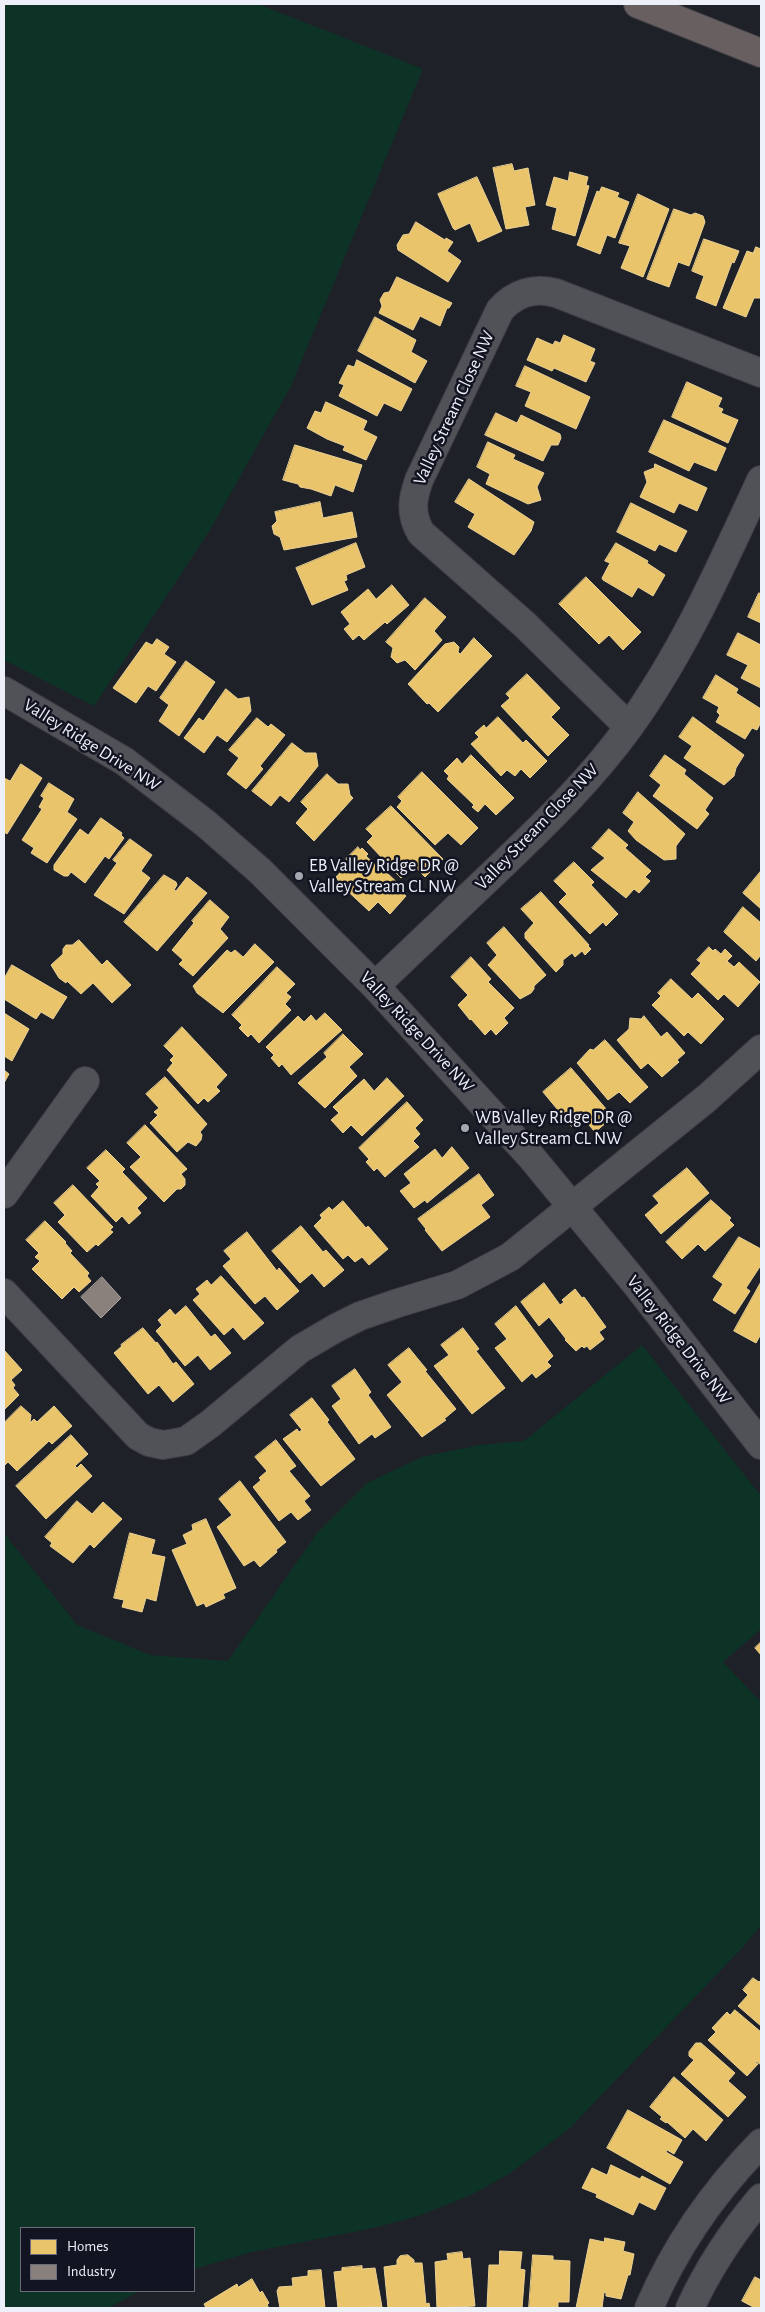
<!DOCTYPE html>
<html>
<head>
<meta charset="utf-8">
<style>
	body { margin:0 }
	#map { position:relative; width:765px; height:2312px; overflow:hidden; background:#1f2128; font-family:"Alegreya Sans",sans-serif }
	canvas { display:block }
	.frame { position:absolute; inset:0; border:5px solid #edeff9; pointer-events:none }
	.legend { position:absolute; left:20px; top:2227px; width:175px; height:65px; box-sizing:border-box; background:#121422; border:1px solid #6a6c78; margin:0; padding:6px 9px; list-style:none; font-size:15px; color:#edeff9 }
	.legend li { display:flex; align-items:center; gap:10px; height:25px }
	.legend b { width:25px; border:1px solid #6a6c78 }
</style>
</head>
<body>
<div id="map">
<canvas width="765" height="2312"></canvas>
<div class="frame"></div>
<ul class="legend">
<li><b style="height:14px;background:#e9c46a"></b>Homes</li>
<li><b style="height:14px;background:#8a817c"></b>Industry</li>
</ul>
</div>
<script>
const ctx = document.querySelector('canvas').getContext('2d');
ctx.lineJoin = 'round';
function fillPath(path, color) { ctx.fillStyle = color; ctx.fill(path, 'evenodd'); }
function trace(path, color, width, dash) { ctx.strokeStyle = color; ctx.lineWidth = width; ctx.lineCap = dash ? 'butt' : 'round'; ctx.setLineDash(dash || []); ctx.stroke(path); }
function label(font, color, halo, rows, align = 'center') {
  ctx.font = font + ' "Alegreya Sans",sans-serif'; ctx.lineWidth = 5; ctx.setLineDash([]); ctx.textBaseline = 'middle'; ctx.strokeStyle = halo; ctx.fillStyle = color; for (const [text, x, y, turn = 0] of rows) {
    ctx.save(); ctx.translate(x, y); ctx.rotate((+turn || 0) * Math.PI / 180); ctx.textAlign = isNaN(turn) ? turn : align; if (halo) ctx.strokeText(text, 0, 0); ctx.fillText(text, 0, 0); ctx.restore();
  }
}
fillPath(new Path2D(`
	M 4,4 L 258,4 L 423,69 L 291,386 L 210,530 L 94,706 L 4,660 Z
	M 642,1345 L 761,1496 L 761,1629 L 723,1662 L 761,1702 L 761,1925 L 741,1949 L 570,2128 L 509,2174 L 471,2195 L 418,2216 L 373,2228 L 252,2252 L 194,2269 L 194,2228 L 21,2228 L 21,2291 L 140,2291 L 108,2308 L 4,2308 L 4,1533 L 77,1625 L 150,1655 L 228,1661 L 317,1533 L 367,1483 L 422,1457 L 479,1445 L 524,1441 Z`), '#0c3326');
const homes = new Path2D(`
	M 512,164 L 514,171 L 528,168 L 535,205 L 525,207 L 529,225 L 506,229 L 493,168 Z
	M 570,172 L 588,177 L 586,185 L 589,186 L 575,236 L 552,229 L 557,208 L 546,205 L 554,177 L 568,181 Z
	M 477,177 L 502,231 L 478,242 L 470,223 L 455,230 L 453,228 L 438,194 Z
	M 602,187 L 619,193 L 617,197 L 629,202 L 615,238 L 607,235 L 600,254 L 577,245 L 597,191 L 599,192 Z
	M 638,194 L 669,209 L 643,277 L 621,268 L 630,246 L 619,243 Z
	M 674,209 L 691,215 L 695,213 L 703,216 L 705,222 L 689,266 L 678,262 L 669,287 L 647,279 Z
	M 416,222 L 445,240 L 446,238 L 453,242 L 447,251 L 461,261 L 448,282 L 398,250 L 397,245 L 403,235 L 409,234 Z
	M 704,239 L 739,251 L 734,263 L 732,262 L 716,306 L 696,298 L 704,276 L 692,271 Z
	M 756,247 L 761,249 L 761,298 L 754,298 L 746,317 L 723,308 L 747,251 L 753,253 Z
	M 397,277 L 452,303 L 449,308 L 447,308 L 440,326 L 420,316 L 413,330 L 379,313 L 382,306 L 380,300 L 384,293 L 389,292 Z
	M 375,317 L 416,340 L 411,352 L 427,361 L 415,383 L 358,351 Z
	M 564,335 L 595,349 L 590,361 L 595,363 L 586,382 L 554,368 L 552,371 L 527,360 L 537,338 L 553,345 L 555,341 L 560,343 Z
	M 357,360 L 412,389 L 401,411 L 384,403 L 377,416 L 339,396 L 344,385 L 339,383 L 348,365 L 354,367 Z
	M 525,366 L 590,397 L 576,429 L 525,406 L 531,392 L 516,386 Z
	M 687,382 L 722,398 L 718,407 L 723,409 L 721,413 L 738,420 L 728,443 L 672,417 Z
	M 326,402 L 367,421 L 363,430 L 377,437 L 366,460 L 343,450 L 345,446 L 327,439 L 307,428 L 315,411 L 321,413 Z
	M 496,413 L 517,423 L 521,415 L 560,434 L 561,438 L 558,445 L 551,445 L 543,461 L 485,435 Z
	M 664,420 L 726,448 L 716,471 L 694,462 L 689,471 L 649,452 Z
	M 488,442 L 515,455 L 513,459 L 544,473 L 537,487 L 541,500 L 528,504 L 486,484 L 490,474 L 477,467 Z
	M 295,445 L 362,465 L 353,492 L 335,485 L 331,496 L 311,489 L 300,487 L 298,484 L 283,480 Z
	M 655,464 L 707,488 L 697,511 L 679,503 L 674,513 L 640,497 L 647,482 L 644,472 L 654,468 Z
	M 469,479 L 534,522 L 531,531 L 514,555 L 468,527 L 475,514 L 455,502 Z
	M 320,502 L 323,518 L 352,512 L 357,537 L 284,550 L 280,537 L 274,534 L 272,526 L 277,521 L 275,512 Z
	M 631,503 L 687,531 L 676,552 L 659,544 L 655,551 L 617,532 Z
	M 356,543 L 365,567 L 346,575 L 347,580 L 344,581 L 348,590 L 312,605 L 296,568 Z
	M 616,543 L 648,561 L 647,563 L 665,575 L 653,596 L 638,587 L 632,597 L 603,580 L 602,578 L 610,563 L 605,561 Z
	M 586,577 L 641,632 L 623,650 L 609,635 L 599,644 L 559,604 Z
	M 392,585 L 409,605 L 387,624 L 385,622 L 364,640 L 359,635 L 353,640 L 344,629 L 350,624 L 341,612 L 368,589 L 376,599 Z
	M 759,593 L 761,594 L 761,623 L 748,617 Z
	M 425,598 L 446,617 L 434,631 L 442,640 L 415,670 L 405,660 L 397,663 L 391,657 L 393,648 L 386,642 Z
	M 738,633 L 761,645 L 761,688 L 741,678 L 748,665 L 727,655 Z
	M 474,638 L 492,656 L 438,712 L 429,703 L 427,704 L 408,684 L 445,644 L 454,642 L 459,647 L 458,652 L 460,654 Z
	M 157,639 L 169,647 L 164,654 L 176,662 L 156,691 L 148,686 L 136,703 L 113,688 L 146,642 L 152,645 Z
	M 186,661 L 215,682 L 179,736 L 159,721 L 169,705 L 160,698 Z
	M 527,674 L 560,708 L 551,717 L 569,735 L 548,756 L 501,706 L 510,698 L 506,694 Z
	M 716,675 L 738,689 L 736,693 L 761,709 L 761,722 L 757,730 L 752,728 L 745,739 L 716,722 L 720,715 L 717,712 L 719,707 L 703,698 Z
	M 226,689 L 238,699 L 249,697 L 251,711 L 227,742 L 217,735 L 204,753 L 184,738 L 199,718 L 203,721 Z
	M 498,717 L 523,743 L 526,740 L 547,761 L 530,778 L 521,769 L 515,776 L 507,770 L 501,776 L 471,744 L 479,737 L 475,733 L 484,725 L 486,728 Z
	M 693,717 L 744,755 L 736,768 L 734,776 L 724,785 L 684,758 L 692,746 L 679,737 Z
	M 257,718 L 268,727 L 271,724 L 285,735 L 260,766 L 263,769 L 246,789 L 227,774 L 239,758 L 229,750 Z
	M 292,743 L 305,753 L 316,753 L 318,766 L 289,802 L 280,795 L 271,806 L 252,791 Z
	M 471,755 L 514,798 L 496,815 L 485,804 L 478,812 L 472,807 L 474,805 L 447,779 L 449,776 L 444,771 L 457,758 L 462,764 Z
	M 665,755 L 686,770 L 684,774 L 713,798 L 705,810 L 709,814 L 697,829 L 653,796 L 661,785 L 650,776 Z
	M 21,764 L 42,778 L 7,834 L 4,832 L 4,778 L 10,781 Z
	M 422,772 L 478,828 L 461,845 L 448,833 L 435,845 L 397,807 L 402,801 L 398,797 Z
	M 327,774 L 338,784 L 348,784 L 350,795 L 353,798 L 314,841 L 296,823 L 308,809 L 301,802 Z
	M 49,783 L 74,799 L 67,812 L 77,819 L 47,863 L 31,853 L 34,848 L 22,840 L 42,809 L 39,807 L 44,798 L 41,796 Z
	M 638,792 L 685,834 L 676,846 L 676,859 L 664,860 L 636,840 L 628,831 L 634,822 L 623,813 Z
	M 391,806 L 443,859 L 425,877 L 414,866 L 401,878 L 367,842 L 373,836 L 366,829 Z
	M 101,818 L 122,833 L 121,835 L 124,838 L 109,859 L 105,856 L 85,883 L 71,872 L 68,876 L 64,876 L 54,870 L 54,865 L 80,829 L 88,835 Z
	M 609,829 L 628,845 L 625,848 L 651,871 L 645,877 L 650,881 L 639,893 L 634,889 L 626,898 L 591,870 L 605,858 L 592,848 Z
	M 130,839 L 152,855 L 141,871 L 150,878 L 124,914 L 94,895 L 117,863 L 113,860 Z
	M 358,847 L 360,850 L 362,848 L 368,854 L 366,856 L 384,873 L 386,872 L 403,888 L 401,891 L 406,896 L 390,914 L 378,902 L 369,911 L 341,885 L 336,877 L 349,863 L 346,859 Z
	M 574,862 L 594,882 L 591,885 L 618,914 L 606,926 L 603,922 L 590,934 L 559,902 L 567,894 L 554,881 Z
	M 761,871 L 761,909 L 743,893 Z
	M 164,875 L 176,882 L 177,885 L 174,890 L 176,891 L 187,877 L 207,893 L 157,951 L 124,922 Z
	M 541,892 L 589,945 L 588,946 L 591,949 L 585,955 L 582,951 L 575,957 L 572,953 L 563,960 L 563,965 L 556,972 L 525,938 L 525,933 L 534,923 L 521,909 Z
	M 210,900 L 229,917 L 220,929 L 228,938 L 193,976 L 179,964 L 183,960 L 172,950 L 194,923 L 192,921 Z
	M 743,907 L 761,923 L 761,955 L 756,961 L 724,932 Z
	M 504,927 L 546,975 L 534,986 L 534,989 L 531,993 L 520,999 L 488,965 L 497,955 L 487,943 Z
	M 79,940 L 102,965 L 107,960 L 131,985 L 112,1003 L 93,983 L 81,994 L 67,981 L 66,983 L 59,978 L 51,965 L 63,954 L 63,949 L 66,945 L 72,945 Z
	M 255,944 L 274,962 L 223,1013 L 197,993 L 193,986 L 227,950 L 231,953 L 235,950 L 243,957 Z
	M 709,947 L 713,951 L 715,949 L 721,954 L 725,949 L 732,956 L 727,961 L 734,967 L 739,962 L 760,982 L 738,1007 L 724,994 L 718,1000 L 691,974 L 701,963 L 697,960 Z
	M 471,957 L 491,979 L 488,982 L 514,1008 L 504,1018 L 508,1023 L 496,1035 L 491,1029 L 485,1035 L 471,1019 L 470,1020 L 458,1005 L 468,995 L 451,977 Z
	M 12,965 L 67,997 L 53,1019 L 41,1012 L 36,1019 L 4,999 L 4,979 Z
	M 277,967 L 295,984 L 286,993 L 291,997 L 285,1004 L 291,1010 L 259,1043 L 251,1034 L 248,1037 L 239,1028 L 242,1025 L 232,1015 Z
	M 671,979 L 692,999 L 698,993 L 724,1019 L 701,1044 L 688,1032 L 684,1036 L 681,1033 L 652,1005 L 661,996 L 658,993 Z
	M 4,1013 L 29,1029 L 12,1061 L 4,1056 Z
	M 325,1013 L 342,1030 L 291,1075 L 282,1064 L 279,1067 L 271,1058 L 274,1055 L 266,1047 L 298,1016 L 304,1022 L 311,1015 L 316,1021 Z
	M 644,1016 L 661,1037 L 667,1032 L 685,1053 L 677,1060 L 679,1062 L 662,1077 L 648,1063 L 641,1069 L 617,1040 L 629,1029 L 630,1018 L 641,1019 Z
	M 182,1027 L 227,1075 L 216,1087 L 220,1091 L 208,1102 L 204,1098 L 198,1104 L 167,1070 L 173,1063 L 170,1060 L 174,1056 L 164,1046 Z
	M 343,1034 L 363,1054 L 349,1067 L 357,1076 L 325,1108 L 298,1083 L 327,1057 L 324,1053 Z
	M 605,1040 L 648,1087 L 630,1103 L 619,1092 L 608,1100 L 577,1063 L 590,1049 L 593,1050 Z
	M 571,1068 L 613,1117 L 595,1132 L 583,1118 L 572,1127 L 543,1092 Z
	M 4,1070 L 9,1074 L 4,1083 Z
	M 165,1077 L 207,1124 L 200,1132 L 202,1135 L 201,1140 L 196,1146 L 188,1142 L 177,1152 L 150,1123 L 158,1115 L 154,1112 L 159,1108 L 146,1094 Z
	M 387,1078 L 404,1096 L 362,1136 L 351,1125 L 343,1133 L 331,1120 L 339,1113 L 333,1107 L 364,1079 L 374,1091 Z
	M 407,1102 L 423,1120 L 415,1128 L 420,1134 L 413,1141 L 419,1147 L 385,1177 L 377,1168 L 374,1171 L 366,1162 L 369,1159 L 359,1148 Z
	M 145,1125 L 187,1169 L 181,1174 L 185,1179 L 185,1185 L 181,1189 L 177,1189 L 164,1202 L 130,1167 L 141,1157 L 127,1143 Z
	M 452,1147 L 469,1168 L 427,1203 L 425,1200 L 414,1208 L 400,1191 L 411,1183 L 404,1174 L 435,1149 L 442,1158 Z
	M 106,1150 L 125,1169 L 122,1172 L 147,1198 L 137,1208 L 141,1213 L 129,1224 L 122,1216 L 116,1222 L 91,1196 L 99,1187 L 96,1184 L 100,1181 L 87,1168 Z
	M 687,1168 L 709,1193 L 661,1234 L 645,1215 L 659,1203 L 653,1196 Z
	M 479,1174 L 494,1195 L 481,1205 L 490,1217 L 442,1251 L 425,1230 L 426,1229 L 418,1219 Z
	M 73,1185 L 113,1227 L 110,1230 L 113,1232 L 98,1246 L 96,1244 L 87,1252 L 58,1222 L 65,1215 L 54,1203 Z
	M 711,1200 L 731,1218 L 729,1220 L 734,1225 L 705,1251 L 698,1244 L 682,1259 L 666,1242 Z
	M 343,1201 L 366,1228 L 368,1226 L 388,1249 L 369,1265 L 362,1257 L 355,1262 L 348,1255 L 343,1259 L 314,1226 L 322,1218 L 320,1215 L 329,1207 L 332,1210 Z
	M 45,1221 L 66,1242 L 65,1243 L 72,1251 L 70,1253 L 89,1273 L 87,1276 L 91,1281 L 79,1292 L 74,1287 L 62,1299 L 32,1269 L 40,1261 L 35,1257 L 39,1253 L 26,1240 Z
	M 301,1226 L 323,1252 L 326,1250 L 344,1270 L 324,1287 L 312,1273 L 300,1283 L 272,1251 Z
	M 247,1232 L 277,1271 L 279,1268 L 299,1291 L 277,1310 L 265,1296 L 255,1304 L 223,1266 L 231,1259 L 224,1251 Z
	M 739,1237 L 761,1249 L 761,1265 L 746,1288 L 750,1291 L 735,1314 L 713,1300 L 723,1284 L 713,1277 Z
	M 221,1276 L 264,1323 L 244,1340 L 233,1327 L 224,1335 L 193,1300 L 200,1294 L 196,1289 L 207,1280 L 211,1285 Z
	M 761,1282 L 761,1334 L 756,1343 L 734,1331 Z
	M 544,1283 L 560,1305 L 564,1302 L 562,1300 L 575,1289 L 582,1298 L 584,1297 L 606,1327 L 599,1332 L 604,1339 L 590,1350 L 587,1346 L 584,1348 L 582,1346 L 576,1351 L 565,1340 L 566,1339 L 549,1317 L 539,1326 L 521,1302 Z
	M 186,1306 L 211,1337 L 215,1334 L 231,1353 L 210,1370 L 198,1355 L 185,1366 L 156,1331 L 162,1325 L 158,1320 L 170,1309 L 175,1315 Z
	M 516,1306 L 553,1356 L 547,1362 L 551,1366 L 536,1378 L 532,1373 L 522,1382 L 495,1348 L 507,1339 L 495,1324 Z
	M 143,1328 L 156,1343 L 157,1342 L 173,1364 L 176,1362 L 194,1384 L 173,1402 L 159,1385 L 148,1394 L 114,1353 L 122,1346 L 121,1345 Z
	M 463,1328 L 479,1349 L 476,1351 L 505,1388 L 472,1414 L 434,1366 L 449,1355 L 441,1345 Z
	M 409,1348 L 427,1370 L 425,1371 L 456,1409 L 444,1419 L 446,1420 L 422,1437 L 387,1395 L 402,1382 L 388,1365 Z
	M 4,1350 L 22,1370 L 11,1380 L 15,1385 L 13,1388 L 19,1395 L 4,1410 Z
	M 355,1369 L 371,1392 L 368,1395 L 391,1427 L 375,1438 L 372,1434 L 359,1444 L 332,1406 L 341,1399 L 332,1386 Z
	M 312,1398 L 329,1420 L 327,1422 L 355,1459 L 321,1486 L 283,1439 L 297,1429 L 299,1432 L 302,1430 L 290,1415 Z
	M 21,1406 L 31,1415 L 30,1423 L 34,1419 L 37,1422 L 54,1406 L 72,1426 L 52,1444 L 49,1441 L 17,1471 L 8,1462 L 5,1465 L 4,1463 L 4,1423 Z
	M 71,1435 L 88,1454 L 75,1466 L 77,1468 L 81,1464 L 92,1476 L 46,1519 L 16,1486 Z
	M 276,1440 L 296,1466 L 289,1471 L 310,1496 L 304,1501 L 311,1510 L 298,1520 L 291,1512 L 279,1521 L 253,1487 L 261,1480 L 259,1478 L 267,1471 L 255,1457 Z
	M 240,1481 L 286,1542 L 276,1550 L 277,1552 L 260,1567 L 254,1560 L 244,1566 L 217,1527 L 232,1515 L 219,1499 Z
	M 77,1501 L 92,1514 L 103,1502 L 122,1519 L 94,1548 L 90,1544 L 73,1563 L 50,1546 L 52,1543 L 45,1537 Z
	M 206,1519 L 236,1588 L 223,1594 L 225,1598 L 206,1607 L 204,1603 L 197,1606 L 172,1550 L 187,1544 L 183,1535 L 193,1530 L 192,1525 Z
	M 130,1533 L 155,1540 L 151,1554 L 165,1557 L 156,1601 L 146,1598 L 142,1612 L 122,1607 L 124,1600 L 114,1598 Z
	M 761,1642 L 761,1655 L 755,1648 Z
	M 753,1978 L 759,1982 L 761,1980 L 761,2026 L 738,2006 L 748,1995 L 743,1990 Z
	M 735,2010 L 761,2032 L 761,2065 L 756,2061 L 755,2062 L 758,2064 L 747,2076 L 708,2040 L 716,2032 L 712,2028 L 727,2012 L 730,2015 Z
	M 696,2043 L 701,2043 L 735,2073 L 728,2081 L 746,2097 L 728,2117 L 681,2074 L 694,2060 L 689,2056 L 689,2052 Z
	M 674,2077 L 723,2120 L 706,2141 L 693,2129 L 685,2138 L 667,2122 L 666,2123 L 660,2119 L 662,2117 L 650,2107 Z
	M 628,2110 L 682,2140 L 674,2154 L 667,2150 L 666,2152 L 683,2162 L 670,2184 L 607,2148 Z
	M 611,2165 L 640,2179 L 642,2176 L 666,2188 L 655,2210 L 639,2202 L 633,2215 L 596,2197 L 597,2194 L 582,2188 L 592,2168 L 607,2175 Z
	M 605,2238 L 625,2242 L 623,2251 L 634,2254 L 630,2275 L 628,2275 L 621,2299 L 606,2296 L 606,2293 L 604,2292 L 602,2308 L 576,2308 L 590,2239 L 604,2242 Z
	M 500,2251 L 522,2252 L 520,2269 L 525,2270 L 522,2308 L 487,2308 L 489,2265 L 499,2265 Z
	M 462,2252 L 463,2259 L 470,2258 L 475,2306 L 437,2308 L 435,2262 L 448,2260 L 447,2254 Z
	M 408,2255 L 414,2260 L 414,2263 L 422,2263 L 426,2304 L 429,2303 L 430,2308 L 388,2308 L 384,2267 L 397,2265 L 397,2260 L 400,2256 Z
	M 533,2255 L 553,2256 L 553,2260 L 570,2261 L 569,2302 L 558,2302 L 558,2308 L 529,2308 Z
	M 362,2266 L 362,2269 L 375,2268 L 382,2307 L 338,2308 L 334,2272 L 342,2271 L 342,2268 Z
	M 321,2270 L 325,2308 L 280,2308 L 277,2291 L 279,2287 L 293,2286 L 292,2278 L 308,2276 L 308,2271 Z
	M 755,2277 L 761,2280 L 761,2308 L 755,2308 L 742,2301 Z
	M 252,2279 L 260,2293 L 262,2291 L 269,2303 L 267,2305 L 269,2308 L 206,2308 L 204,2304 L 237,2284 L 238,2287 Z`);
fillPath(homes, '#e9c46a');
trace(homes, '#ead195', 1);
const industry = new Path2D(`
	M 102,1277 L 121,1298 L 101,1318 L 81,1297 Z`);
fillPath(industry, '#8a817c');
trace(industry, '#a8a2a2', 1);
const minor = new Path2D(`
	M 4,691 L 124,761 L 205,823 L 260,871 L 375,986 L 532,1158 L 636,1284 L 761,1445
	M 629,727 L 524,624 L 421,533 C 410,514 412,500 419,480 L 500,310 C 515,293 535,287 556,293 L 761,373
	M 375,986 C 417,946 459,906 501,866 C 547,822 592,778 629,727 C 684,651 722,564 761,480
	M 4,1194 L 85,1081
	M 4,1293 L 138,1436 L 149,1442 L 163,1445 L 186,1441 L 210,1424 L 300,1349 L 336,1328 L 360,1316 L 398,1303 L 457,1285 L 510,1257 L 707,1098 L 761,1049
	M 649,2308 C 675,2247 715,2190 761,2143
	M 690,2308 C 708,2269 733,2231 761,2198`);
const highway = new Path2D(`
	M 638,4 L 761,53`);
trace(minor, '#3b3c42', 30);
trace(highway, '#3b3c42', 30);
trace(minor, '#515258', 28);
trace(highway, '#685f60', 28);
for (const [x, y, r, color] of [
	[299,876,5,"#a5a7b0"],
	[465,1128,5,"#a5a7b0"]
]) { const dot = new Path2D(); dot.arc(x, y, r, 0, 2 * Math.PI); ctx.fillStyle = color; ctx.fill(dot); trace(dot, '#121422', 2); }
label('18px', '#edeff9', '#121422', [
	["Valley Stream Close NW",454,408,-65],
	["Valley Ridge Drive NW",92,745,32],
	["Valley Stream Close NW",537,827,-46],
	["Valley Ridge Drive NW",417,1032,47],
	["Valley Ridge Drive NW",679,1340,52]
]);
label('18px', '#edeff9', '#121422', [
	["EB Valley Ridge DR @",309,866],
	["Valley Stream CL NW",309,887],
	["WB Valley Ridge DR @",475,1118],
	["Valley Stream CL NW",475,1139]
], 'left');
</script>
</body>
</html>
